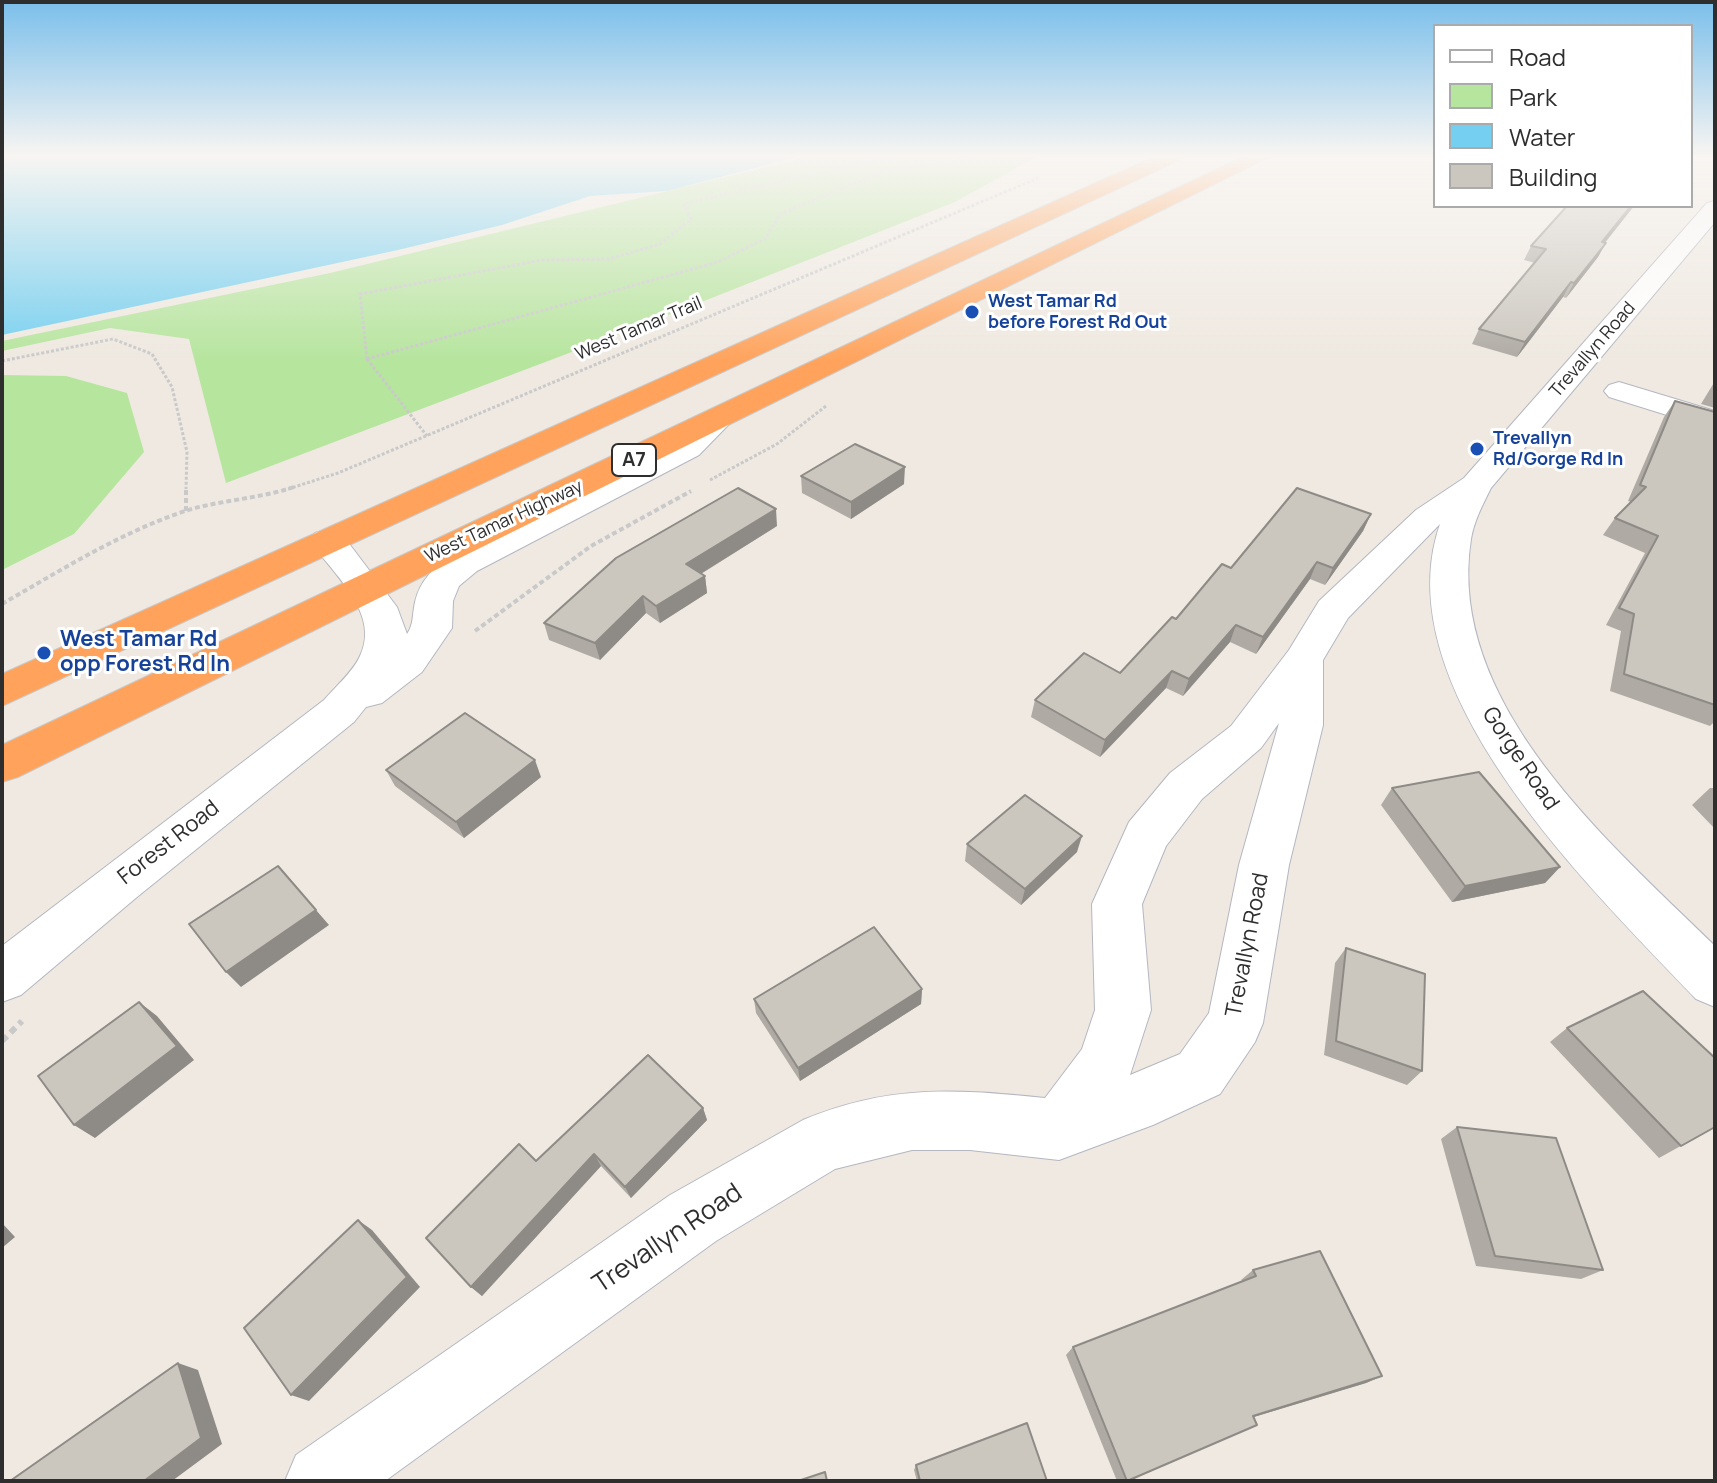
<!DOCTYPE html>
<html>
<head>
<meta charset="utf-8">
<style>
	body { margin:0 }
	#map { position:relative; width:1717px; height:1483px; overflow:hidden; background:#efe9e1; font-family:Manrope,sans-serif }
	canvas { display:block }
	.frame { position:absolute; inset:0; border:4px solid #2e2e2e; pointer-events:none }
	.legend { position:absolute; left:1433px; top:24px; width:260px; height:184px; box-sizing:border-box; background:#fff; border:2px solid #ababab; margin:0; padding:10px 14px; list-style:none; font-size:24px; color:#2e2e2e }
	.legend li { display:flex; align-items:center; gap:16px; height:40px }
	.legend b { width:40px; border:2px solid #ababab }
</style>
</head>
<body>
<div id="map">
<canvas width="1717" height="1483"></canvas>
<div class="frame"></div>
<ul class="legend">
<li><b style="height:10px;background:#fff"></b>Road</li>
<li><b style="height:22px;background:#b6e59e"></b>Park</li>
<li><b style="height:22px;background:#75cff0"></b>Water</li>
<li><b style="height:22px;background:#cbc7bf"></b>Building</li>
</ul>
</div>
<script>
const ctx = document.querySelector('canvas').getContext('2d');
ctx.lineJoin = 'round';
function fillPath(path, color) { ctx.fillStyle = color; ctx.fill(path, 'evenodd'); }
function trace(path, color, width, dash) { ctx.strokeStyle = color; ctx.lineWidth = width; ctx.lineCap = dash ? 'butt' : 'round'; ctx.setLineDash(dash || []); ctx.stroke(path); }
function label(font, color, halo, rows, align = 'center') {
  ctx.font = font + ' Manrope,sans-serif'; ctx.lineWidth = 6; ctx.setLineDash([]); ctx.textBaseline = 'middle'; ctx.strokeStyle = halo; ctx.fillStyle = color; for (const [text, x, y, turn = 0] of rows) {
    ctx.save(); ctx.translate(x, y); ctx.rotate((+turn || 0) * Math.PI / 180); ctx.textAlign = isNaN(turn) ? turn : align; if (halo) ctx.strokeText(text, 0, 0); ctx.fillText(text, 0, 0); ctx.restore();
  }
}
fillPath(new Path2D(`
	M 820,154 L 1042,154 L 955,202 L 643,325 L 226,483 L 189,339 L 110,328 L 2,351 L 2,341 L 330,273 Z
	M 2,375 L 66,376 L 127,393 L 144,452 L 74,534 L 2,570 Z`), '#b6e59e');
fillPath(new Path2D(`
	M 2,154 L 809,154 L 667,191 L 590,196 L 502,225 L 398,250 L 2,335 Z`), '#75cff0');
const minor = new Path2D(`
	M 1715,201 L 1715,222 L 1491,488 C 1483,504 1474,521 1471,539 C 1445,703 1610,843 1715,946 L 1715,1007 L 1696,999 C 1594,891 1382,690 1440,524 L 1348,618 L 1323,660 L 1323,725 L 1289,865 L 1263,1023 L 1255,1042 L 1220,1094 L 1153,1125 L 1059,1160 L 970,1150 L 912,1150 L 835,1169 L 716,1241 L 385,1481 L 285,1481 L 296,1455 L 670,1195 L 803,1120 C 889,1084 956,1089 1045,1098 L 1082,1049 L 1095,1010 L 1092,904 L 1129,822 L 1170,773 L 1231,726 L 1289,650 L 1319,601 L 1416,510 L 1464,478 L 1707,203 ZM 1279,723 L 1239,865 L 1209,1013 L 1180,1054 L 1130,1075 L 1151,1010 L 1142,904 L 1166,846 L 1202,799 L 1261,748 Z
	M 1619,382 L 1715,411 L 1715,430 L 1609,397 L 1604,391 L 1609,385 Z
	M 720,409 L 731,412 L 735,418 L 699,455 L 477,571 L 459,586 L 453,601 L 452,628 L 422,672 L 382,703 L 366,707 L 354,722 L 137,897 L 21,995 L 2,1002 L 2,946 L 324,700 C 335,687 353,672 360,656 C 381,613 333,574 310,541 L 315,533 L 328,530 L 341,533 L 397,607 L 407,634 C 414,624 412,615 415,602 C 420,580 434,568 451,555 L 677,441 L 709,412 Z`);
const highway = new Path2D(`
	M 1160,154 L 1187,154 L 1184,158 L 2,706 L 2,674 Z
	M 1249,154 L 1275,154 L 18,777 L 2,782 L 2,745 Z`);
trace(minor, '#b4b7c1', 2);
trace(highway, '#c9c9c9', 2);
trace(new Path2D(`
	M 367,359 L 718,262 L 766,238 L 780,214 L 886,170 L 1002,154
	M 367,359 L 360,294 L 542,260 L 609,259 L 660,244 L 691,219 L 683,204 L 897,154
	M 367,359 L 427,436
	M 2,361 L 113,339 L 152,354 L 172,387 L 187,452 L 186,489
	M 710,480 L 777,444 L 826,406
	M 288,489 L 338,473 L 1038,178`), '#c9c9c9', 3, [3, 2]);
trace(new Path2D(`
	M 186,511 L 186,487
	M 2,604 C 61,570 120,533 185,511 C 220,500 258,499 294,487
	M 475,631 L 591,546 L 691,491`), '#c9c9c9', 4, [5, 3]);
trace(new Path2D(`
	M 2,1041 L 22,1021`), '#c9c9c9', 6, [7, 5]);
fillPath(minor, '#fff');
fillPath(highway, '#ffa35c');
fillPath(new Path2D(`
	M 1567,206 L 1634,206 L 1605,243 L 1598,257 L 1566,298 L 1563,297 L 1517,357 L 1472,344 L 1479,329 L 1535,263 L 1524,260 L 1531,246 Z
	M 1715,381 L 1715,408 L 1701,404 Z
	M 1675,401 L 1715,412 L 1715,721 L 1710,726 L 1610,691 L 1621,631 L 1606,625 L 1645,553 L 1603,535 L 1615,518 L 1631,502 L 1628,501 L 1664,417 Z
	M 801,476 L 904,484 L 851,519 L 802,493 Z
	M 1371,514 L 1363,531 L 1325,585 L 1310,579 L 1256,654 L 1230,642 L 1183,696 L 1166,688 L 1100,757 L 1031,717 L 1035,700 L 1120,673 L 1231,568 Z
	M 777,526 L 701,574 L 705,576 L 707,593 L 660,623 L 646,613 L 600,660 L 549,640 L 544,623 Z
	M 386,770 L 541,777 L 464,838 L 395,786 Z
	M 1392,788 L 1560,867 L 1545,883 L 1452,902 L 1381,805 Z
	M 1710,788 L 1715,788 L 1715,829 L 1692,805 Z
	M 967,844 L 1077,852 L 1021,905 L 965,861 Z
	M 1346,948 L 1422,1071 L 1407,1085 L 1324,1055 L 1335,963 Z
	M 922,989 L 921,1004 L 800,1081 L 756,1013 L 754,999 Z
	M 1567,1028 L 1715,1127 L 1659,1158 L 1550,1042 Z
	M 703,1108 L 707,1120 L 631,1198 L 601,1166 L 482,1296 L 471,1287 L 536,1161 Z
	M 1457,1127 L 1603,1270 L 1581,1279 L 1476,1266 L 1441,1139 Z
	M 1253,1270 L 1382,1376 L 1366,1383 L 1254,1417 L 1130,1481 L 1117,1481 L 1066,1355 L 1073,1347 L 1242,1281 L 1241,1280 Z
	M 916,1465 L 1047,1481 L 917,1481 L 914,1470 Z`), '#afaba4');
fillPath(new Path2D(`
	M 1631,206 L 1634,206 L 1594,256 L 1602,242 Z
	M 1606,243 L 1598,257 L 1566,298 L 1574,283 Z
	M 1571,282 L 1563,297 L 1517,357 L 1525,342 Z
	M 905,467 L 904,484 L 851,519 L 851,502 Z
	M 776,509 L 777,526 L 689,581 L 686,564 Z
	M 1371,514 L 1363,531 L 1325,585 L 1333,568 Z
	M 1317,562 L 1310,579 L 1256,654 L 1263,637 Z
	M 705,576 L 707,593 L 660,623 L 656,606 Z
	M 643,596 L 646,613 L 600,660 L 595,643 Z
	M 1236,625 L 1230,642 L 1183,696 L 1189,679 Z
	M 1172,671 L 1166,688 L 1100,757 L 1105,740 Z
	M 535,760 L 541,777 L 464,838 L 456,822 Z
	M 1082,836 L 1077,852 L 1021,905 L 1025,889 Z
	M 1560,867 L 1545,883 L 1452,902 L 1465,886 Z
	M 316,910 L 329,925 L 241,987 L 226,972 Z
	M 922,989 L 921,1004 L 800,1081 L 798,1068 Z
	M 139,1002 L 157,1016 L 194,1060 L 95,1138 L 74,1125 Z
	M 703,1108 L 707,1120 L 631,1198 L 625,1187 Z
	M 594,1154 L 601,1166 L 482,1296 L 471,1287 Z
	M 358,1220 L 372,1230 L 420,1287 L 309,1401 L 291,1395 Z
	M 2,1223 L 15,1237 L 2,1248 Z
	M 178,1363 L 198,1370 L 222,1444 L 172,1481 L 144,1481 Z
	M 1382,1376 L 1366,1383 L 1240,1421 L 1253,1416 Z`), '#8e8b86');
const building = new Path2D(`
	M 1567,206 L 1631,206 L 1602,242 L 1606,243 L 1574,283 L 1571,282 L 1525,342 L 1479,329 L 1546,249 L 1531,246 Z
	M 1675,401 L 1715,412 L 1715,705 L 1624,674 L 1634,614 L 1619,608 L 1658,536 L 1615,518 L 1646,487 L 1640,485 Z
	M 855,444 L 905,467 L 851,502 L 801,476 Z
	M 738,488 L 776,509 L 686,564 L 705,576 L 656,606 L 643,596 L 595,643 L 544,623 L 616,558 Z
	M 1297,488 L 1371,514 L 1333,568 L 1317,562 L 1263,637 L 1236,625 L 1189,679 L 1172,671 L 1105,740 L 1035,700 L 1084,653 L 1120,673 L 1172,617 L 1176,619 L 1222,564 L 1231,568 Z
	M 465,713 L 535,760 L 456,822 L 386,770 Z
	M 1479,772 L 1560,867 L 1465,886 L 1392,788 Z
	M 1025,795 L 1082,836 L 1025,889 L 967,844 Z
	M 278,866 L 316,910 L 226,972 L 189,924 Z
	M 874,927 L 922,989 L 798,1068 L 754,999 Z
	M 1346,948 L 1425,974 L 1422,1071 L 1336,1041 Z
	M 1643,991 L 1715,1058 L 1715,1127 L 1681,1146 L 1567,1028 Z
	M 139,1002 L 177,1046 L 74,1125 L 38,1076 Z
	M 648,1055 L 703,1108 L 625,1187 L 594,1154 L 471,1287 L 426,1238 L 519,1144 L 536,1161 Z
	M 1457,1127 L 1556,1138 L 1603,1270 L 1495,1256 Z
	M 358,1220 L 407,1277 L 291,1395 L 244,1328 Z
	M 1320,1251 L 1382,1376 L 1253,1416 L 1257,1425 L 1127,1481 L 1073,1347 L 1256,1276 L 1253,1270 Z
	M 178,1363 L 201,1438 L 144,1481 L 10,1481 Z
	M 1027,1423 L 1047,1481 L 920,1481 L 916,1465 Z
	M 825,1472 L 827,1481 L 798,1481 Z`);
fillPath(building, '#cbc7bf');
trace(building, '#8e8b86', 2);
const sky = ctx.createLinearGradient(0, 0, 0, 362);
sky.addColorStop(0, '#7abfeb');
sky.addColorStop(0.43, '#f8f5f2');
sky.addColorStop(1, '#f8f5f200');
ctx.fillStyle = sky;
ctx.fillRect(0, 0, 1717, 362);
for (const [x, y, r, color] of [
	[972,312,8,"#1a4fb4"],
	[1477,449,8,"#1a4fb4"],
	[44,653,8,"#1a4fb4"]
]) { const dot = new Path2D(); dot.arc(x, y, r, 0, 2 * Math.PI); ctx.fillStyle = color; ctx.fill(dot); trace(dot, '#fff', 3); }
label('bold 18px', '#164399', '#fff', [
	["West Tamar Rd",988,302],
	["before Forest Rd Out",988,323],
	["Trevallyn",1493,439],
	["Rd/Gorge Rd In",1493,460]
], 'left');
label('18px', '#2e2e2e', '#fff', [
	["West Tamar Trail",639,329,-23],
	["Trevallyn Road",1593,350,-49],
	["West Tamar Highway",504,522,-25]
]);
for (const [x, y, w] of [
	[634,460,44]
]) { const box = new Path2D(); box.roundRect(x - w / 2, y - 16, w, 32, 6); ctx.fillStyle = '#fff'; ctx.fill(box); trace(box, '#2e2e2e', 2); }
label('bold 20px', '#2e2e2e', null, [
	["A7",634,460]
]);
label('bold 22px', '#164399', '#fff', [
	["West Tamar Rd",60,640],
	["opp Forest Rd In",60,665]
], 'left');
label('22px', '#2e2e2e', '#fff', [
	["Gorge Road",1520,759,56],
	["Forest Road",169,843,-38],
	["Trevallyn Road",1248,945,-79]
]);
label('26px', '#2e2e2e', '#fff', [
	["Trevallyn Road",668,1239,-34]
]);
</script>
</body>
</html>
